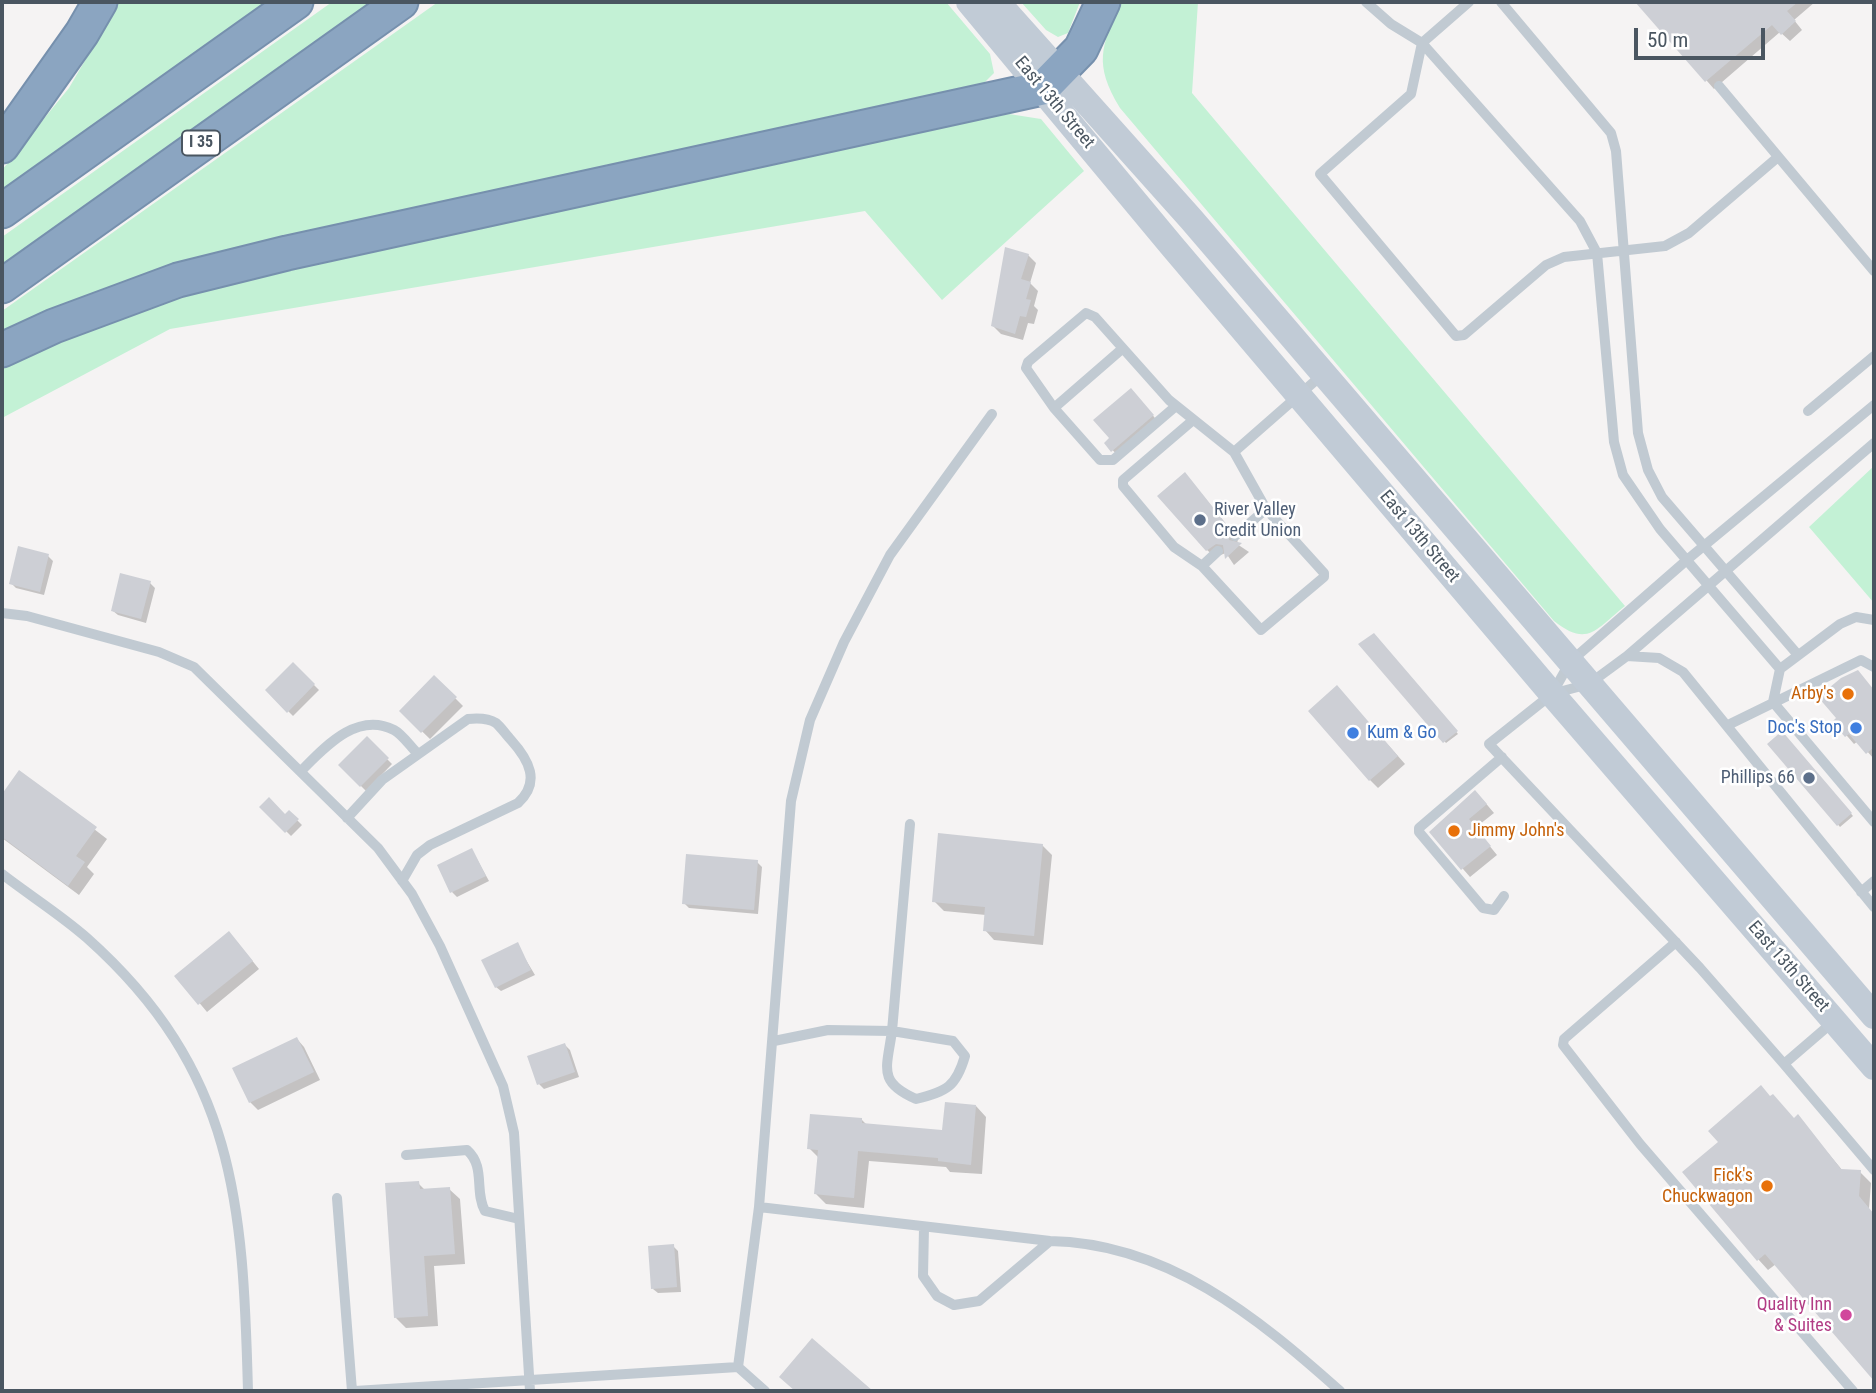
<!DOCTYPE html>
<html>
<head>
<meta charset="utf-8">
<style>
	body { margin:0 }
	#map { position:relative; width:1876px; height:1393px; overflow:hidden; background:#f5f3f3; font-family:"Roboto Condensed",sans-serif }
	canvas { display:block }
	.frame { position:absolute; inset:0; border:4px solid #4a5661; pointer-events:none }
	.scale { position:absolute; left:1634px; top:28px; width:131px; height:32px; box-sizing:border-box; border:4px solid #4a5661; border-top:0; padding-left:9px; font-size:21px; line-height:24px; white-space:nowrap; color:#4a5661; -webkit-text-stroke:5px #fff; paint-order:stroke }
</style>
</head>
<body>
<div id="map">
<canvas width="1876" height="1393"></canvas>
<div class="frame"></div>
<div class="scale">50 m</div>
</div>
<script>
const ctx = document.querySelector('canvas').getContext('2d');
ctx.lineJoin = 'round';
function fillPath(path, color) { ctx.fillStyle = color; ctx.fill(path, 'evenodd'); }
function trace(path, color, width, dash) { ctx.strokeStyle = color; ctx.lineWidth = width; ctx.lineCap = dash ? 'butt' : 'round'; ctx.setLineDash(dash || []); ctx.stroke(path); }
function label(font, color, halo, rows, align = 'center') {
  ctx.font = font + ' "Roboto Condensed",sans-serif'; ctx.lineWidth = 5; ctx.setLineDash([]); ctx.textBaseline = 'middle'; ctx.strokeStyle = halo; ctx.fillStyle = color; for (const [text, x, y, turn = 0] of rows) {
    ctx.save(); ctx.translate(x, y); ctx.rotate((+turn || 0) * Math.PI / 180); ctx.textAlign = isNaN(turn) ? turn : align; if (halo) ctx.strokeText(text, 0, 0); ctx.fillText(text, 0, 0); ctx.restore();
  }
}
fillPath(new Path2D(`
	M 119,2 L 270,2 L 2,197 L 2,170 L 69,88 Z
	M 332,2 L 381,2 L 2,271 L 2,237 Z
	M 438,2 L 946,2 L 990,54 L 994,73 L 978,89 L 2,339 L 2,311 Z
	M 1021,2 L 1080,2 L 1068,33 L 1058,37 L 1046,30 Z
	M 1119,2 L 1198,2 L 1192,93 L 1625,606 C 1596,629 1588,648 1554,621 L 1120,108 C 1093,63 1102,48 1119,2 Z
	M 1009,114 L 1041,119 L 1084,171 L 942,300 L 865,211 L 170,329 L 2,418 L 2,362 L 156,299 L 820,147 Z
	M 1874,466 L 1874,603 L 1809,527 Z`), '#c3f1d5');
fillPath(new Path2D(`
	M 1638,2 L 1815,2 L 1794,20 L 1802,30 L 1790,41 L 1780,32 L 1714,89 Z
	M 1028,255 L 1036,263 L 1030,283 L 1038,291 L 1034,306 L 1038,310 L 1034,324 L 1028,323 L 1023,340 L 1001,334 L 993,326 Z
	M 1138,398 L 1160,424 L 1120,458 L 1106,443 Z
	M 1192,482 L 1238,539 L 1237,544 L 1249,552 L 1234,565 L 1226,553 L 1215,557 L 1207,550 Z
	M 48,556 L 53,561 L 44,595 L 16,588 L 11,583 Z
	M 150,583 L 155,588 L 146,623 L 118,615 L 113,611 Z
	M 1373,635 L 1458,734 L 1446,743 L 1360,644 Z
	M 293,664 L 319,690 L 293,716 L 267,690 Z
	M 434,677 L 463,706 L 430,739 L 401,711 Z
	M 1865,680 L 1874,691 L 1874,759 L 1858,741 L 1854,744 L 1835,722 Z
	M 1345,696 L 1405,764 L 1378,788 L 1370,780 Z
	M 1781,733 L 1853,816 L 1840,827 L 1769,744 Z
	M 367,739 L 392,764 L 366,791 L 340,765 Z
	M 20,772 L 107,839 L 87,867 L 94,874 L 79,895 L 2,838 L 2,797 Z
	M 1483,800 L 1494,813 L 1475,828 L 1497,855 L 1470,877 L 1431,832 Z
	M 262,807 L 285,816 L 289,812 L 302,825 L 291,836 Z
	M 1042,845 L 1052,855 L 1043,945 L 994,940 L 985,930 L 986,915 L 944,911 L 934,901 Z
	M 472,850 L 489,881 L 457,897 L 452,892 Z
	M 757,862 L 762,867 L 758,914 L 689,908 L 684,903 Z
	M 237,942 L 259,969 L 207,1012 L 177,976 Z
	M 517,945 L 535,975 L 501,991 L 496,987 Z
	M 297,1039 L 304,1047 L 320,1080 L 258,1110 L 250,1102 Z
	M 565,1045 L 570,1050 L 579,1077 L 544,1089 L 539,1084 Z
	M 976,1106 L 986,1117 L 982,1174 L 950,1172 L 946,1167 L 869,1161 L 864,1208 L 826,1204 L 816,1194 L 819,1158 L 809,1148 L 862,1120 L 867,1125 L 944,1132 Z
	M 1798,1117 L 1843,1171 L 1860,1172 L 1871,1183 L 1869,1209 L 1874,1215 L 1874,1378 L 1776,1264 L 1768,1270 L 1758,1259 L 1795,1120 Z
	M 418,1183 L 425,1190 L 449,1189 L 460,1199 L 465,1264 L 434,1266 L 438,1326 L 406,1328 L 396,1318 Z
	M 673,1246 L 678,1251 L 681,1292 L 658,1293 L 653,1289 Z`), '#0003');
fillPath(new Path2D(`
	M 1635,2 L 1798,2 L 1787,11 L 1796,21 L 1781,35 L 1772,25 L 1705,82 Z
	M 1005,247 L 1029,254 L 1021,279 L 1031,282 L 1026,299 L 1031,300 L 1026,317 L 1020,316 L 1015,334 L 991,326 Z
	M 1131,388 L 1154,415 L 1111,452 L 1104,443 L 1109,438 L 1093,420 Z
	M 1185,472 L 1231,530 L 1229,540 L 1242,543 L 1225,559 L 1223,545 L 1216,544 L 1206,551 L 1157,496 Z
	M 18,546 L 49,554 L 40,592 L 9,584 Z
	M 120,573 L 151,581 L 141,619 L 111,611 Z
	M 1374,633 L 1458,731 L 1443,743 L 1358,644 Z
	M 293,662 L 315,684 L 287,713 L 265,690 Z
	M 1858,670 L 1874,690 L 1874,747 L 1866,754 L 1849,734 L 1845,737 L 1832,722 L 1836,718 L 1818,697 L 1841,678 Z
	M 434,675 L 457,697 L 421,733 L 399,711 Z
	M 1337,685 L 1398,756 L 1369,781 L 1308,711 Z
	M 1782,731 L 1852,813 L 1837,826 L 1767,744 Z
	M 367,736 L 389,758 L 360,787 L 338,765 Z
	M 19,770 L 97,827 L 76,856 L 85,862 L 68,886 L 2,837 L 2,794 Z
	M 1475,790 L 1487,804 L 1469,819 L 1491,846 L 1461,870 L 1429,832 Z
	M 269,797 L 285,814 L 289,810 L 299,819 L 285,833 L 259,807 Z
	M 938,833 L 1043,844 L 1034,936 L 983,931 L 985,907 L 932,902 Z
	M 472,848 L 486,876 L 450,893 L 437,865 Z
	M 686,854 L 758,860 L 754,910 L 682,904 Z
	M 229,931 L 253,961 L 198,1005 L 174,976 Z
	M 518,942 L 531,970 L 495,988 L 481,960 Z
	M 297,1037 L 314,1072 L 249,1103 L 232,1068 Z
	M 565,1043 L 575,1072 L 537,1085 L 527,1056 Z
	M 1761,1085 L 1770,1096 L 1773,1094 L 1794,1118 L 1798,1114 L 1841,1169 L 1861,1170 L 1859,1196 L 1874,1214 L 1874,1381 L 1765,1254 L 1757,1261 L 1682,1172 L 1718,1142 L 1708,1131 Z
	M 945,1102 L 976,1105 L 971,1165 L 938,1161 L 938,1158 L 858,1151 L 854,1198 L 814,1194 L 818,1150 L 807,1149 L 810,1114 L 862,1118 L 862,1123 L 942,1130 Z
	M 419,1181 L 420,1189 L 450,1187 L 455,1254 L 424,1256 L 428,1316 L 394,1318 L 385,1183 Z
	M 674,1244 L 677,1287 L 651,1289 L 648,1246 Z
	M 812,1338 L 873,1391 L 795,1391 L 779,1377 Z`), '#cdcfd5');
const motorway = new Path2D(`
	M 2,146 L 82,33 L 100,2
	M 2,211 L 296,2
	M 2,286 L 401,2
	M 2,350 L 54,326 L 178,280 L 287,253 L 1043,88 L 1081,49 L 1103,2`);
trace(motorway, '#7690ad', 37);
trace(new Path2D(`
	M 1366,2 L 1391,24 L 1422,43 L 1580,221 L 1597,253 L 1614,442 L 1623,475 L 1660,529 L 1780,669 L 1773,702 L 1874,822
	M 1469,2 L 1422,43 L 1411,94 L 1320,174 L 1456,336 L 1464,335 L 1546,265 L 1564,257 L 1665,246 L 1689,233 L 1778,157
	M 1501,2 L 1611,133 L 1616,151 L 1638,433 L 1648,470 L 1662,497 L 1798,655
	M 1719,86 L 1874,271
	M 1176,406 L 1113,460 L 1100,460 L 1054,408 L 1026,368 L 1028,362 L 1086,313 L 1095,317 L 1169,400 L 1234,452 L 1266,509 L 1324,573 L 1324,577 L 1261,630 L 1202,566 L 1174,547 L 1123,486 L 1123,480 L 1192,421
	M 1054,408 L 1122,349
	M 1808,411 L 1874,356
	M 1234,452 L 1323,374
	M 1235,536 L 1266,509
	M 1202,566 L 1218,551
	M 2,613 L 27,616 L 159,652 L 194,667 L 378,848 L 412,894 L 440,946 L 503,1086 L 514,1133 L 530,1391
	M 1627,656 L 1659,658 L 1683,672 L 1874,907
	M 1780,669 L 1840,624 L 1856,617 L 1874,620
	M 1555,693 L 1589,684 L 1627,656 L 1874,443
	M 1728,725 L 1861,660 L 1874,667
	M 1502,757 L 1419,828 L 1419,832 L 1483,908 L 1494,910 L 1504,896
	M 301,771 C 325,747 357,711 394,730 C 402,734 410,746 417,753
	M 347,818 L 382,780 L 468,719 C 477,718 488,718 496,723 C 501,727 506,735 511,740 C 529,760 541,782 518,803 L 430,845 L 417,855 L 402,881
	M 2,874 C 29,895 61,915 87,938 C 236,1071 243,1204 248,1391
	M 1861,892 L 1874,881
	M 1676,942 L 1564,1039 L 1563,1045 L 1640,1144 L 1853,1391
	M 1834,1021 L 1784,1064 L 1874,1170
	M 892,1031 L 953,1041 L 965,1056 C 956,1087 947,1091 916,1099 C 877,1082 887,1068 892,1031 Z
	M 774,1041 L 828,1030 L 892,1031 L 910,824
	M 1784,1064 L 1700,968 L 1489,744 L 1552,694 L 1570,662 L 1688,559 L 1874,405
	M 406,1155 L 467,1150 C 486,1167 474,1191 485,1211 L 519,1219
	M 337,1198 L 352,1391
	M 759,1207 L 1050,1241 C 1167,1243 1257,1317 1340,1391
	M 924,1228 L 923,1276 L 937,1296 L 954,1305 L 979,1301 L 1050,1241
	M 738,1367 L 765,1391
	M 355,1391 L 738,1367 L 759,1207 L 791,801 L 810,720 L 844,642 L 890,555 L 992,414`), '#c1cad2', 10);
trace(new Path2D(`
	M 969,2 L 1172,246 L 1552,694 L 1874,1067
	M 997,2 L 1191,219 L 1874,1016`), '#c1cbd6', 26);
trace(motorway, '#8ba5c1', 33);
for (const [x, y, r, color] of [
	[1200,520,7,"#5c6f8a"],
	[1848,694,7,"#e8710a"],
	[1856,728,7,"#3f7fe0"],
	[1353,733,7,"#3f7fe0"],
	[1809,778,7,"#5c6f8a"],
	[1454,831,7,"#e8710a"],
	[1767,1186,7,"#e8710a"],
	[1846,1315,7,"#d1479c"]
]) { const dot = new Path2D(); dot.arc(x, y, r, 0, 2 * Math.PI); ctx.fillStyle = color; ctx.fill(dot); trace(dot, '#fff', 2.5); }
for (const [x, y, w] of [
	[201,143,38]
]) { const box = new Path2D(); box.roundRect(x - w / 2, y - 12.5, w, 25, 5); ctx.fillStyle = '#fff'; ctx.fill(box); trace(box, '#4a5661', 2); }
label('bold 16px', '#4a5661', null, [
	["I 35",201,143]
]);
label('18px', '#4a5661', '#fff', [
	["East 13th Street",1054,103,50],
	["East 13th Street",1419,537,50],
	["East 13th Street",1788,967,49]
]);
label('18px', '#4e5e75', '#fff', [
	["River Valley",1214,510],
	["Credit Union",1214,531],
	["Phillips 66",1795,778,"right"]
], 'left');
label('18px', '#c56008', '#fff', [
	["Arby's",1834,694],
	["Jimmy John's",1468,831,"left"],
	["Fick's",1753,1176],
	["Chuckwagon",1753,1197]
], 'right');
label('18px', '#366cbe', '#fff', [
	["Doc's Stop",1842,728],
	["Kum & Go",1367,733,"left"]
], 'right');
label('18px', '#b23c85', '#fff', [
	["Quality Inn",1832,1305],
	["& Suites",1832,1326]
], 'right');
</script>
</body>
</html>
